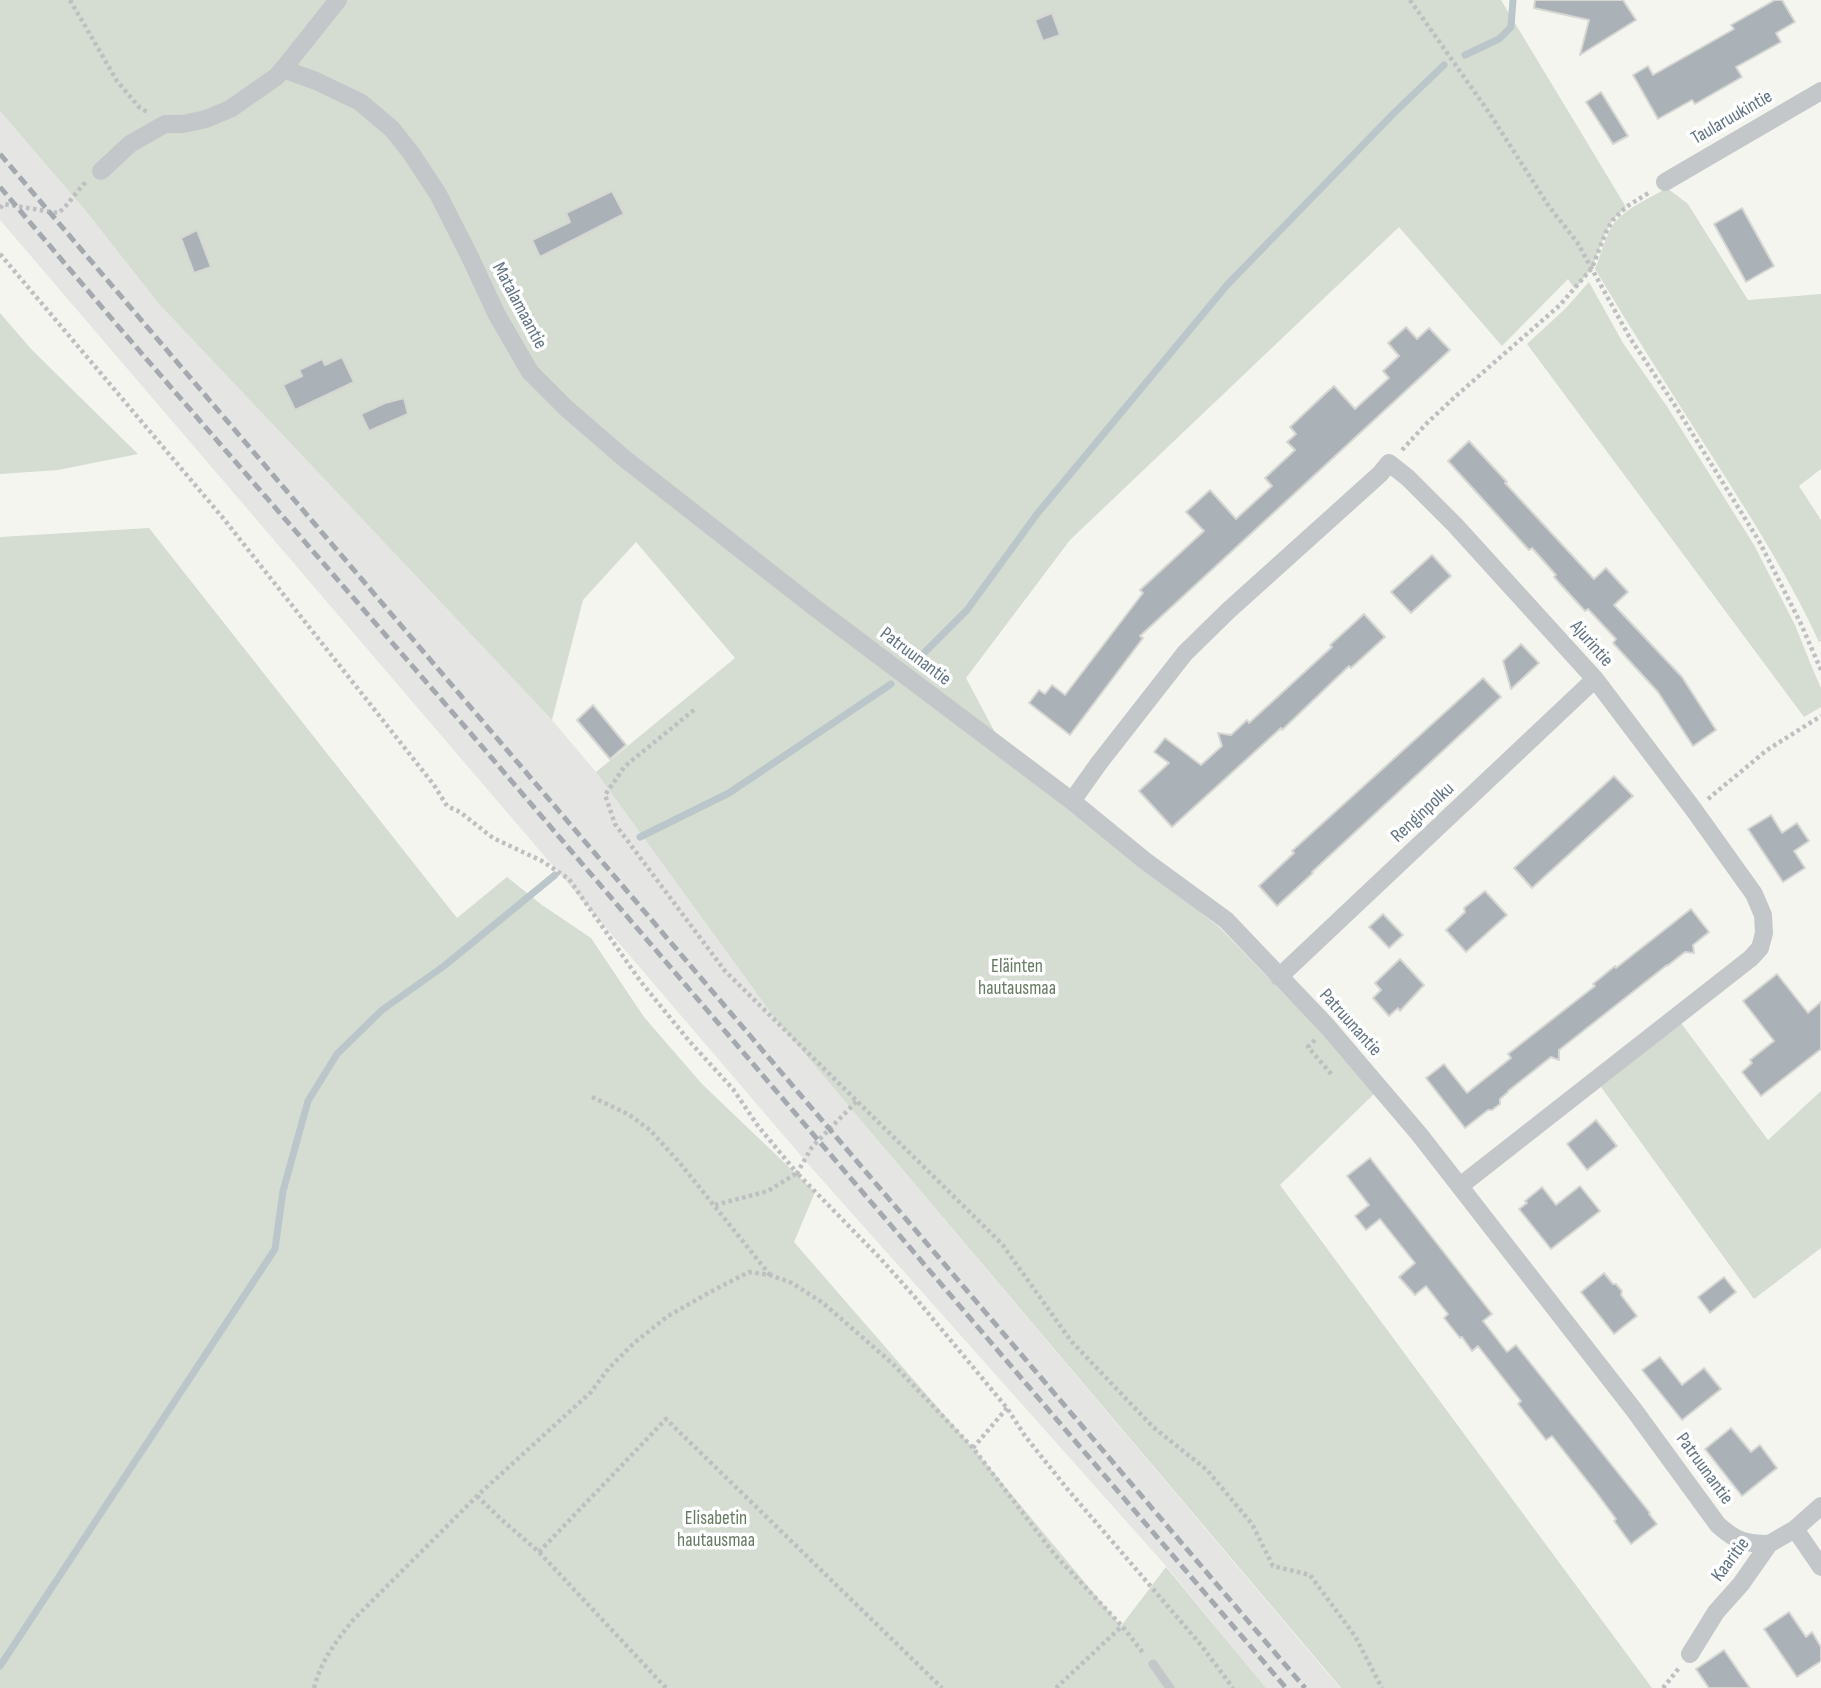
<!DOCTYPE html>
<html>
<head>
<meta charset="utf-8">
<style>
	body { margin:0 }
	canvas { display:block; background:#f5f5f0 }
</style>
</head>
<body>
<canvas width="1821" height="1688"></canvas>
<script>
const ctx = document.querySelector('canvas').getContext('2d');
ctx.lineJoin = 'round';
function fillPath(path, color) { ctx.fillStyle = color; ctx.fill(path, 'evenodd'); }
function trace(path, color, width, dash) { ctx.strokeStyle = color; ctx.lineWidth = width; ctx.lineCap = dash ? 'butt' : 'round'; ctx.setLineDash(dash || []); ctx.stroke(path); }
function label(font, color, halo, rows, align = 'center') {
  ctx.font = font + ' "Sofia Sans Condensed",sans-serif'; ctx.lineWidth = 7; ctx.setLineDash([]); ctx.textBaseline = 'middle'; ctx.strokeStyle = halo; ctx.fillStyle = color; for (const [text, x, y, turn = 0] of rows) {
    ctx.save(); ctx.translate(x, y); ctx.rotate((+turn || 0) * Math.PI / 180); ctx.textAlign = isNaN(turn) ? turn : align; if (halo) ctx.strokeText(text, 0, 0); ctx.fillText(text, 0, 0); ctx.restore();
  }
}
fillPath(new Path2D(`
	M 0,111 L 85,210 L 159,304 L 552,720 L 596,772 L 776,1020 L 1340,1688 L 1266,1688 L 1166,1566 L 808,1164 L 0,220 Z`), '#e5e6e4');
fillPath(new Path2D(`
	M 0,0 L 1501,0 L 1626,207 L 1613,220 L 1606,232 L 1592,268 L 1575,289 L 1568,279 L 1502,346 L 1399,227 L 1070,540 L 966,678 L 999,740 L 1067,807 L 1219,927 L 1319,1030 L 1374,1094 L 1280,1185 L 1652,1688 L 1341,1688 L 776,1020 L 596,772 L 735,658 L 636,542 L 583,600 L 552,720 L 159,304 L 85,210 L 0,111 Z
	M 1667,188 L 1688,204 L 1748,300 L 1821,294 L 1821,469 L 1799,486 L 1821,520 L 1821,641 L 1819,642 C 1791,581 1755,524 1719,467 C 1677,401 1635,336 1595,269 C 1601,255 1606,233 1615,222 C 1628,207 1650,198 1667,188 Z
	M 1589,282 L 1623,343 L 1668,408 L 1754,545 L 1795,625 L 1811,665 L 1821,688 L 1821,707 L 1804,717 L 1527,344 L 1565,309 Z
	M 0,313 L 32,350 L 138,454 L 58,470 L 0,474 Z
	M 149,528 L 457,918 L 507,877 L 542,905 L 591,938 L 644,1017 L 702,1084 L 815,1192 L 794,1242 L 973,1448 L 1121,1626 L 1166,1567 L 1266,1688 L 0,1688 L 0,537 Z
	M 1681,1023 L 1768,1140 L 1821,1091 L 1821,1248 L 1754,1299 L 1601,1087 Z`), '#d5dcd1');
trace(new Path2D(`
	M 1465,55 L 1499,39 L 1511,27 L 1513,0
	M 918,659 L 967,610 L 1037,514 L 1227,285 L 1394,113 L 1444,65
	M 640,837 L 729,793 L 891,684
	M 0,1666 L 275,1249 L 283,1191 L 308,1101 L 337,1054 L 382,1010 L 444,966 L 555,875`), '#bbc6cb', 7);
const building = new Path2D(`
	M 1535,0 L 1623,0 L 1636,20 L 1580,55 L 1589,20 L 1534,8 Z
	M 1775,0 L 1782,0 L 1795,22 L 1776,33 L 1781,42 L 1736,67 L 1742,77 L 1695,104 L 1692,100 L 1658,119 L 1633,75 L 1648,66 L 1653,75 L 1734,29 L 1731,25 Z
	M 1052,13 L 1060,35 L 1043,41 L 1035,20 Z
	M 1601,92 L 1628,136 L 1613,144 L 1586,102 Z
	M 612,191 L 624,214 L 540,257 L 532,240 L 570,222 L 566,213 Z
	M 1742,208 L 1774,266 L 1746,282 L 1714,224 Z
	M 197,230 L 211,267 L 194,273 L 181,238 Z
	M 1406,327 L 1417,339 L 1429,328 L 1450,350 L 1140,636 L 1143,638 L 1070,735 L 1029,703 L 1039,690 L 1045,694 L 1052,685 L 1065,695 L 1143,593 L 1140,590 L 1204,531 L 1186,512 L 1210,490 L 1236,519 L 1272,486 L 1265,478 L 1295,450 L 1287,442 L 1296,434 L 1290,427 L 1326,393 L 1334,386 L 1355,409 L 1389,378 L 1383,371 L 1399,356 L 1388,343 Z
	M 342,357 L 354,382 L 295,410 L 283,385 L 302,376 L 299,370 L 322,359 L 325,365 Z
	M 404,398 L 408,414 L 369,431 L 361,414 L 385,403 Z
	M 1469,441 L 1507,482 L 1505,483 L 1594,579 L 1606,568 L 1628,592 L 1614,605 L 1682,677 L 1716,730 L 1693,746 L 1658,692 L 1613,643 L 1616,639 L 1588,609 L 1585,611 L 1554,577 L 1556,575 L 1532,548 L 1529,550 L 1448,461 Z
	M 1432,555 L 1451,576 L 1411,613 L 1391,592 Z
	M 1364,614 L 1385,637 L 1351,668 L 1349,666 L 1282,730 L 1281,728 L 1172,827 L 1139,791 L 1169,763 L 1154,752 L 1165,738 L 1201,765 L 1222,746 L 1218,733 L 1231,735 L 1247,720 L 1249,723 L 1332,647 L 1330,645 Z
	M 1521,644 L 1539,663 L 1511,689 L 1503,661 Z
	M 1483,678 L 1501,697 L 1312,872 L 1313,873 L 1277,906 L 1259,886 L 1294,853 L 1292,851 Z
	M 593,705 L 626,745 L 610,759 L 577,720 Z
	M 1614,776 L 1633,796 L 1532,888 L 1514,868 Z
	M 1771,815 L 1782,833 L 1797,823 L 1809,841 L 1794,851 L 1805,868 L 1783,882 L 1748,829 Z
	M 1485,891 L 1507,915 L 1466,952 L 1446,930 L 1465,912 L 1464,908 Z
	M 1691,909 L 1709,932 L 1693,945 L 1694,953 L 1685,952 L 1667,966 L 1667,965 L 1559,1050 L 1559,1060 L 1551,1057 L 1508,1091 L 1508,1092 L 1500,1099 L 1500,1104 L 1492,1110 L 1488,1110 L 1465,1128 L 1426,1078 L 1444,1064 L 1467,1093 L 1511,1058 L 1508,1054 L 1595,986 L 1593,984 L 1615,966 L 1616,968 Z
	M 1383,914 L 1403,935 L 1389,948 L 1369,927 Z
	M 1400,959 L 1424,985 L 1400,1011 L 1398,1008 L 1389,1016 L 1373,998 L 1381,990 L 1375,983 Z
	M 1777,974 L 1808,1013 L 1821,1002 L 1821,1049 L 1761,1096 L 1742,1072 L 1752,1063 L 1750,1060 L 1774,1041 L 1743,1001 Z
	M 1596,1120 L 1617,1146 L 1587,1170 L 1567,1144 Z
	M 1370,1158 L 1492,1314 L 1483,1321 L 1507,1352 L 1516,1345 L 1650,1513 L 1649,1514 L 1657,1524 L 1631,1544 L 1614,1521 L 1616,1519 L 1596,1492 L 1552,1436 L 1546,1440 L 1518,1404 L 1521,1401 L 1478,1346 L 1472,1351 L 1462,1337 L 1460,1338 L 1444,1318 L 1448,1314 L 1426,1286 L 1415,1295 L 1399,1277 L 1415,1263 L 1380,1219 L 1366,1230 L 1355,1216 L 1369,1205 L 1347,1176 Z
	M 1580,1186 L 1600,1211 L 1551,1249 L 1519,1209 L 1527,1203 L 1525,1201 L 1542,1187 L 1556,1205 Z
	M 1604,1273 L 1613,1284 L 1616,1284 L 1622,1291 L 1621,1295 L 1637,1316 L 1614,1334 L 1581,1292 Z
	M 1724,1277 L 1736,1292 L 1710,1313 L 1698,1297 Z
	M 1660,1357 L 1682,1385 L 1704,1368 L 1721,1389 L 1682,1420 L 1642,1370 Z
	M 1731,1428 L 1751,1452 L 1760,1445 L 1777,1468 L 1742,1496 L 1705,1449 Z
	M 1789,1612 L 1806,1637 L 1812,1632 L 1821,1647 L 1821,1661 L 1797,1677 L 1764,1629 Z
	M 1724,1650 L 1750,1688 L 1709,1688 L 1696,1669 Z`);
fillPath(building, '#aab1b7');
trace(building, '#d6d6d3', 2);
trace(new Path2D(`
	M 70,0 L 117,81 L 139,107 L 147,112
	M 1410,0 L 1490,114 L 1548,205 L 1577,242 L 1630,338 L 1674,404 L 1759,541 L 1801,624 L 1821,670
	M 0,208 L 4,204 L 58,213 C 69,205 76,191 87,181
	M 0,254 L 223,518 L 434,785 L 447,806 L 460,812 L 493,838 L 542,861 L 569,879 L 641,982 L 690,1042 L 733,1089 L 758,1126 L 797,1173 L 812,1147 L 857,1101
	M 1402,450 L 1426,424 L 1457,395 L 1560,305 L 1592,268 L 1606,232 L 1613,220 L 1626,207 L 1650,192
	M 694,710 L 625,766 L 605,795 L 615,824 L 725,971 L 1002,1244 L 1071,1341 L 1153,1427 L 1207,1470 L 1252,1524 L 1273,1566 L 1310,1575 L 1355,1636 L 1382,1688
	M 1708,799 L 1767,750 L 1821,716
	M 1315,1040 L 1308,1047 L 1333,1076
	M 592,1097 L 628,1114 L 650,1130 L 679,1162 L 770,1275
	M 715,1205 L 768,1191 L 797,1173 L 880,1258 L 913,1295 L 1007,1408 L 1025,1436 L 1069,1491 L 1201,1645 L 1233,1688
	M 973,1448 L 1007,1408
	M 477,1496 L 502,1520 L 539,1552 L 666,1688
	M 539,1552 L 666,1419 L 942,1688
	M 314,1688 C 321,1661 336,1641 353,1620 L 477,1496 L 591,1392 L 609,1368 L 634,1343 L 668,1316 L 712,1291 L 749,1272 L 770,1275 L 792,1283 L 823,1303 L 893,1364 L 973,1448 L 1055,1555 L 1122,1626 L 1144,1654
	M 1056,1688 L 1122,1626
	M 1663,1688 L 1679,1668`), '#bdbfc1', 4.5, [3.5, 3.5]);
trace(new Path2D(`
	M 1153,1664 L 1170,1688`), '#c4c7ca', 9);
trace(new Path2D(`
	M 338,0 L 283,69 L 316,81 L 360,102 L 392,129 L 411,153 L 438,194 L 469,255 L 497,315 L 530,372 L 566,408 L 625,459 L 814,607 L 1072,801 L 1144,860 L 1226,920 L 1327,1026 L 1419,1134 L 1634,1410 L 1718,1525 C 1736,1541 1745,1544 1769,1544
	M 101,171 L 130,144 L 165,124 L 183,124 L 206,119 L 230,109 L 276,77 L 283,69
	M 1665,182 L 1821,91
	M 1072,801 L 1099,763 L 1185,653 L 1229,610 L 1380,474 L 1389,463 L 1408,478 L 1455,525 L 1595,679 L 1694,810 L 1754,894 L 1763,915 L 1764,933 L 1760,948 L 1751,958 L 1460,1186
	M 1279,977 L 1595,679
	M 1795,1529 L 1821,1567
	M 1690,1654 L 1716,1612 L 1741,1584 L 1769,1544 L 1795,1529 L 1821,1506`), '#c4c7ca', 18);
trace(new Path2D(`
	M 0,154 L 1305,1688
	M 0,187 L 117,325 L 473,736 L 1286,1688`), '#a3a9af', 5, [10, 5]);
label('19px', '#627383', '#fff', [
	["Taularuukintie",1732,118,-30],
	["Matalamaantie",519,306,62],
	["Ajurintie",1591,644,49],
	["Patruunantie",915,657,37],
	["Renginpolku",1423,813,-43],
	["Patruunantie",1350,1023,48],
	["Patruunantie",1704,1469,54],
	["Kaaritie",1731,1560,-53]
]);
label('19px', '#667a61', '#fff', [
	["Eläinten",1017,967],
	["hautausmaa",1017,989],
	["Elisabetin",716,1519],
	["hautausmaa",716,1541]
]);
</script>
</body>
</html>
